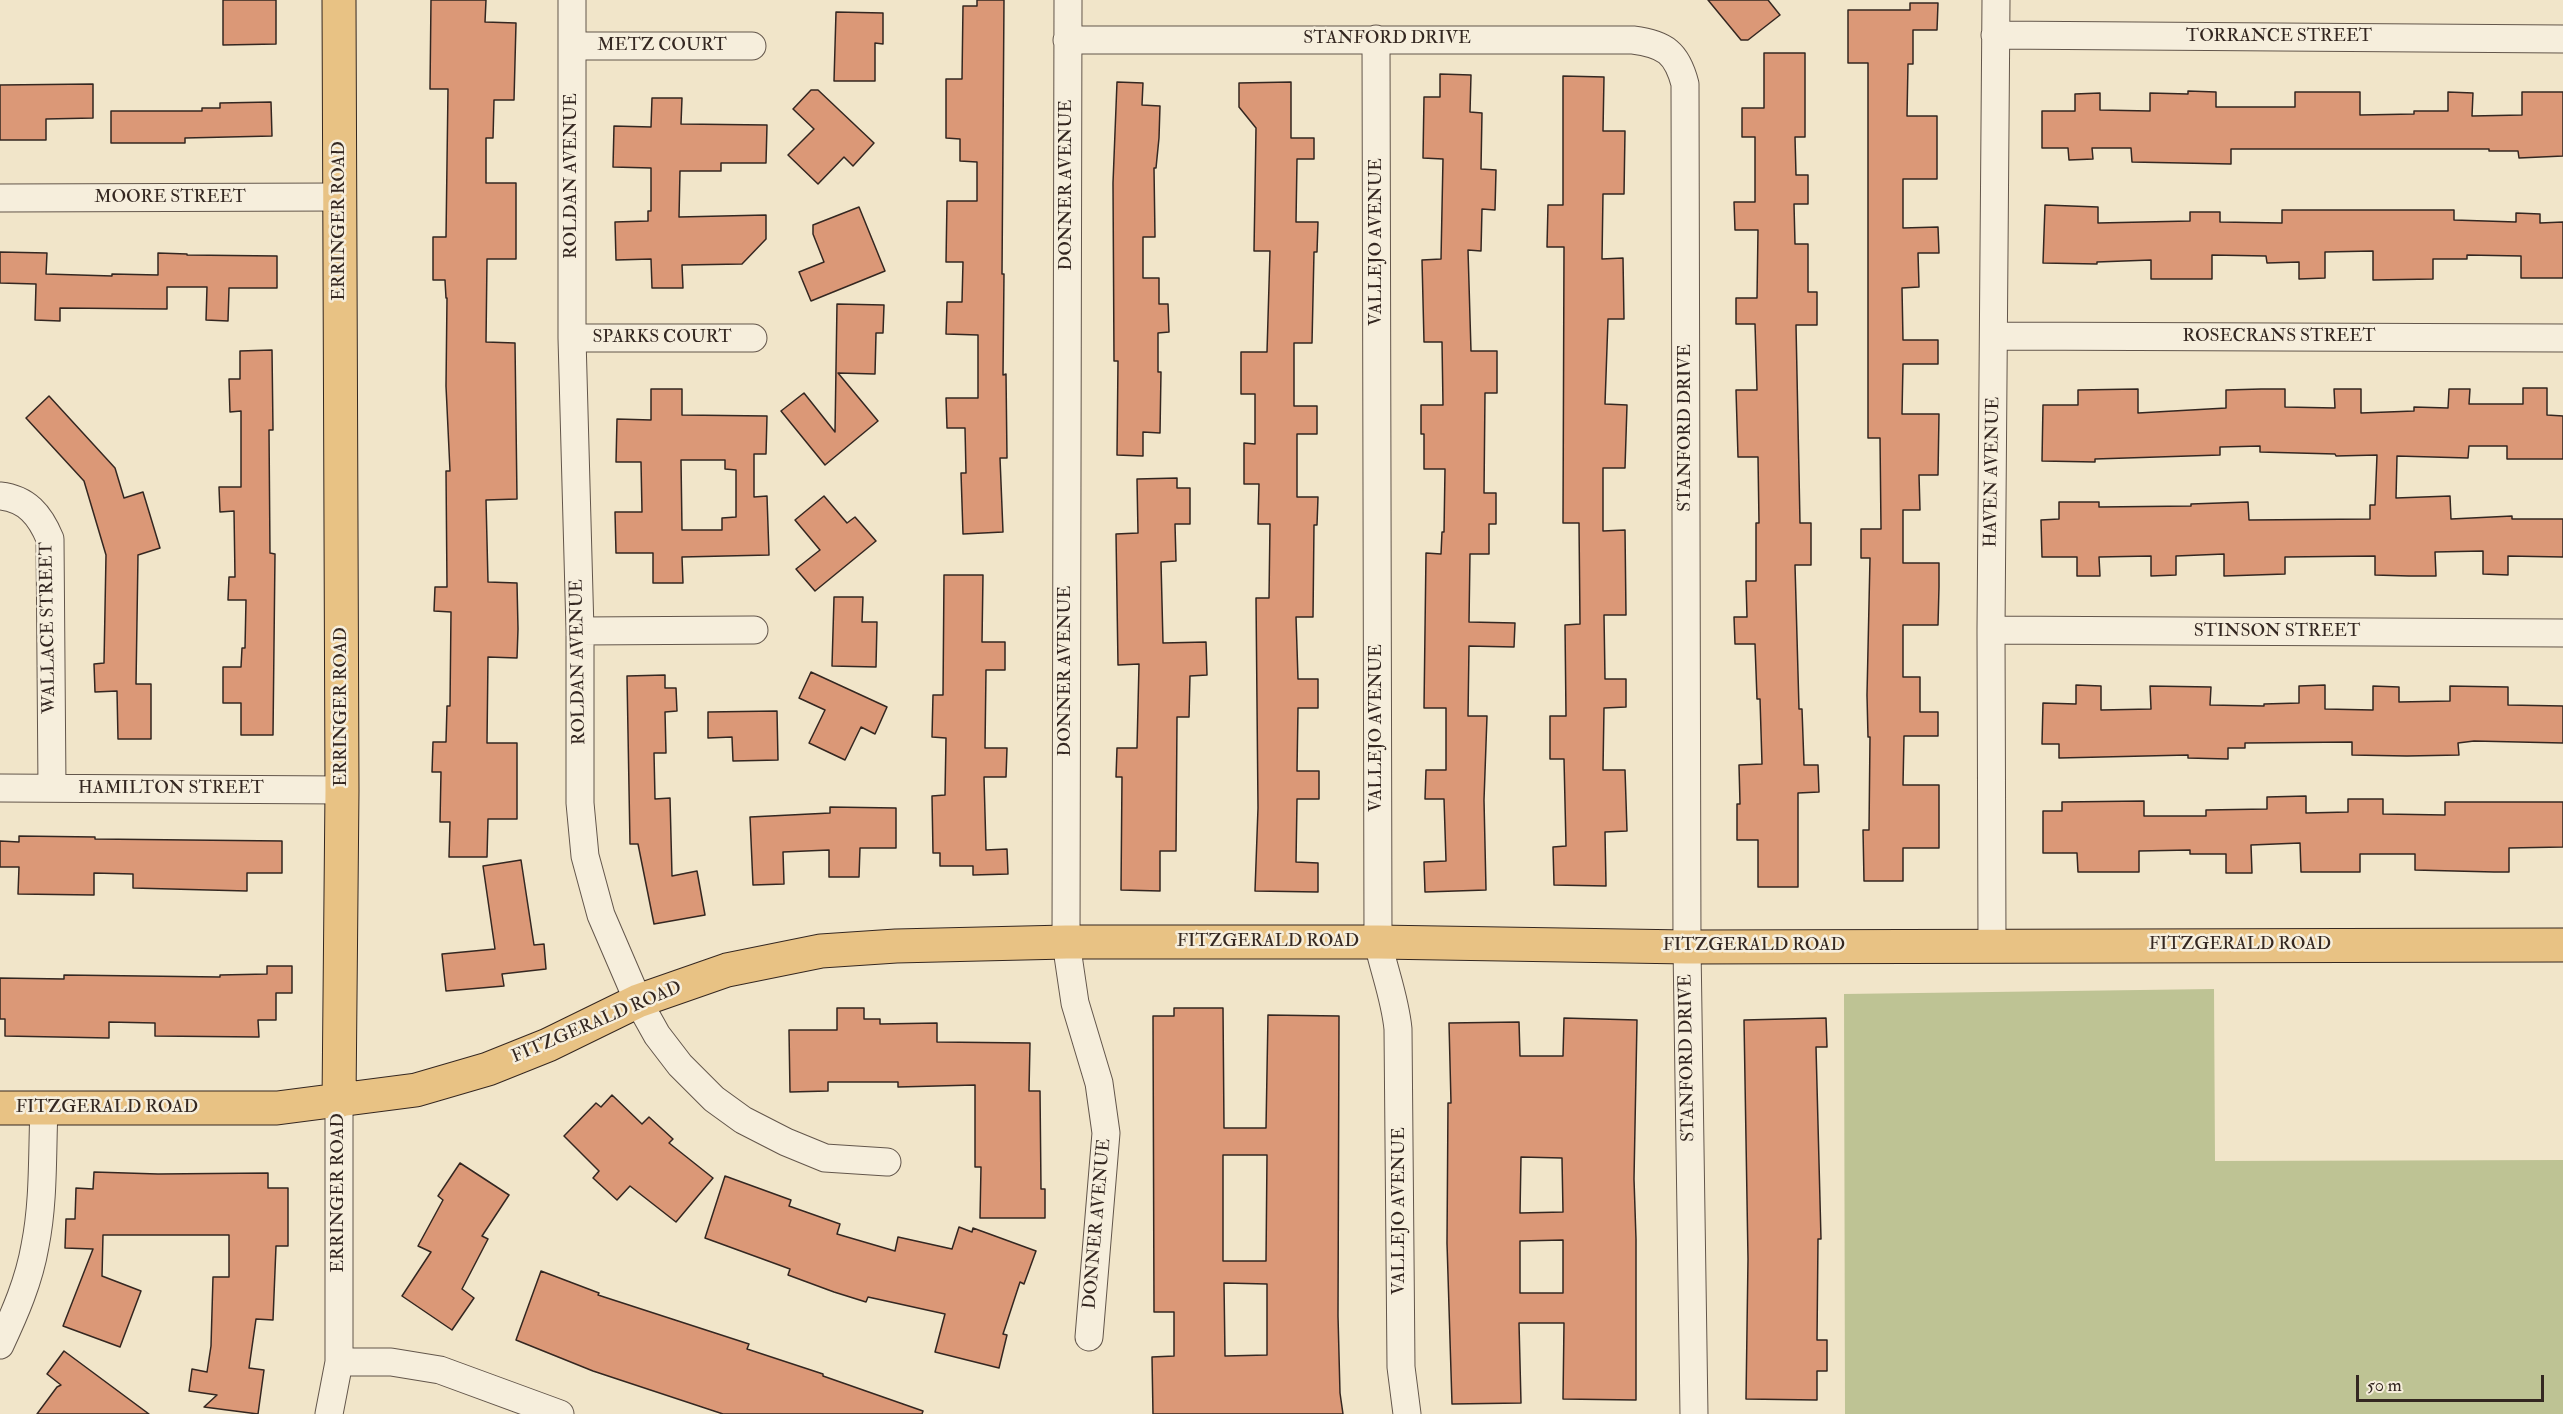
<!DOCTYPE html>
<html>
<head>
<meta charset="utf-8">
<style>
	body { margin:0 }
	#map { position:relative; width:2563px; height:1414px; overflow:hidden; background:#f1e5c9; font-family:"IM FELL Double Pica",serif }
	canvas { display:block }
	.scale { position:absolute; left:2356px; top:1375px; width:188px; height:27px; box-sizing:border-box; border:3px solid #342721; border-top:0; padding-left:8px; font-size:18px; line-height:21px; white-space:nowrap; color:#342721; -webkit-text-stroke:4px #f6eedc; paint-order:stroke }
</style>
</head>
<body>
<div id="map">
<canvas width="2563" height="1414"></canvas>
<div class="scale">50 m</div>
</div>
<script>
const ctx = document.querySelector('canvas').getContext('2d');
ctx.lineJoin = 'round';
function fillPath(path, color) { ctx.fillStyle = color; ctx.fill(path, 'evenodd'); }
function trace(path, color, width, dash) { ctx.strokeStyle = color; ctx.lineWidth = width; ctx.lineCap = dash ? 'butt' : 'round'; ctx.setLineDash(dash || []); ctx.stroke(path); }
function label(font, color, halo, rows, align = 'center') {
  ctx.font = font + ' "IM FELL Double Pica",serif'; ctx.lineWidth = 5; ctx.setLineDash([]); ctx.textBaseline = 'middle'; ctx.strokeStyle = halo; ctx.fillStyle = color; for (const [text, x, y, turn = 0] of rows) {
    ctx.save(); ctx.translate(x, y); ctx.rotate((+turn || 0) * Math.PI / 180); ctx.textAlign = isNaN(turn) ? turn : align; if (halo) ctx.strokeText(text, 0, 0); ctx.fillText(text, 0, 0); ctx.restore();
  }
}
fillPath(new Path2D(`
	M 2214,989 L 2215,1161 L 2563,1160 L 2563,1414 L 1845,1414 L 1844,994 Z`), '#bec394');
const building = new Path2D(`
	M 223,0 L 276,0 L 276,44 L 223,45 Z
	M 431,0 L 486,0 L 485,22 L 516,23 L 514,100 L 494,100 L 493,138 L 486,138 L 486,183 L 516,183 L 516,259 L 487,259 L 486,342 L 515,343 L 517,499 L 486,500 L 488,582 L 517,583 L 518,629 L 517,658 L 488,657 L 487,743 L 517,743 L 517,819 L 488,819 L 487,857 L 449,857 L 450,822 L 440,822 L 441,772 L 432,772 L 433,742 L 446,742 L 447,706 L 450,706 L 451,612 L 434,611 L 435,587 L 447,587 L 446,471 L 450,471 L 446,386 L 447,298 L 446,298 L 445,280 L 433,280 L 433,237 L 446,237 L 448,89 L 430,89 Z
	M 977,0 L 1004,0 L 1002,274 L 1004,274 L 1003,375 L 1006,374 L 1007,458 L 1000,458 L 1003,532 L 963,534 L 961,473 L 966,473 L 965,428 L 947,428 L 946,398 L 978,398 L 978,335 L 946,334 L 947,302 L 962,302 L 963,262 L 946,262 L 947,201 L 977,201 L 977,162 L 960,161 L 960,139 L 946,138 L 946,79 L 962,79 L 963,6 L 977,6 Z
	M 1708,0 L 1768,0 L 1780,15 L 1748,40 L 1741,40 Z
	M 1910,3 L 1938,3 L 1937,30 L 1913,30 L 1913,64 L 1908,64 L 1907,116 L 1937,116 L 1937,179 L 1903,179 L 1903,228 L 1938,227 L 1939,253 L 1918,253 L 1919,287 L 1902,288 L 1903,340 L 1938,340 L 1938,364 L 1903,364 L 1902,414 L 1939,414 L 1938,475 L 1919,475 L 1920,510 L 1903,510 L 1903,563 L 1939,563 L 1939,587 L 1938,625 L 1903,625 L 1903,677 L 1920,677 L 1920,712 L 1938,712 L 1938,736 L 1904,736 L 1903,785 L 1939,785 L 1939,848 L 1903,848 L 1903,881 L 1864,881 L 1863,830 L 1869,830 L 1870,737 L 1868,737 L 1867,695 L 1870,558 L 1861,558 L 1861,529 L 1881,529 L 1880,438 L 1868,438 L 1868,63 L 1848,63 L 1848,10 L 1910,10 Z
	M 836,12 L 883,13 L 883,44 L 875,43 L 875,81 L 834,81 Z
	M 1764,53 L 1805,53 L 1805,137 L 1795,137 L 1796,175 L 1808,175 L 1808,204 L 1794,204 L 1795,244 L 1808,244 L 1808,292 L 1817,292 L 1817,325 L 1796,325 L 1800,523 L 1811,523 L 1811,565 L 1795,565 L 1799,709 L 1802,709 L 1804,765 L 1818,765 L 1819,792 L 1798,793 L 1798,887 L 1758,887 L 1758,840 L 1737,840 L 1737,804 L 1740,804 L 1739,765 L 1762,764 L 1760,699 L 1757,699 L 1755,644 L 1735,644 L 1734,617 L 1747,617 L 1746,581 L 1756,581 L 1756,523 L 1759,523 L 1758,457 L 1738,457 L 1736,390 L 1757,390 L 1755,324 L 1736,324 L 1736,298 L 1757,298 L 1758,230 L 1735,230 L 1734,202 L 1755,202 L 1755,137 L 1742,137 L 1742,108 L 1764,108 Z
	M 1440,74 L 1471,75 L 1470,112 L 1482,113 L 1481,169 L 1496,170 L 1495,210 L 1482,209 L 1481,251 L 1468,250 L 1471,351 L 1497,351 L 1497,393 L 1485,393 L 1484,493 L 1496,493 L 1496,524 L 1489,524 L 1489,554 L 1470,554 L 1469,622 L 1515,623 L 1514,647 L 1469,646 L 1468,716 L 1487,716 L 1484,800 L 1486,890 L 1425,892 L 1424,862 L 1446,861 L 1444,799 L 1425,799 L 1426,770 L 1446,770 L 1446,708 L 1424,708 L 1426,553 L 1441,554 L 1442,532 L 1444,532 L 1445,469 L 1424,469 L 1424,434 L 1421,434 L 1421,405 L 1443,405 L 1442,342 L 1424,342 L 1422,260 L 1441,259 L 1443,159 L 1423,158 L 1424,97 L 1440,97 Z
	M 1563,76 L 1604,77 L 1603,131 L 1625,131 L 1624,194 L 1603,194 L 1602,259 L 1623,258 L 1624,319 L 1608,319 L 1605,404 L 1627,405 L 1625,468 L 1603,468 L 1603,531 L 1625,530 L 1626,615 L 1604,615 L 1605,679 L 1626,679 L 1626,707 L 1604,708 L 1603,770 L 1625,770 L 1627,831 L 1605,832 L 1606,886 L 1554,885 L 1553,847 L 1566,846 L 1564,759 L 1550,759 L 1550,716 L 1566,716 L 1565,625 L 1580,624 L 1579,523 L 1563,523 L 1564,247 L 1547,247 L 1548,205 L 1563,205 Z
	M 1117,82 L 1143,83 L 1142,105 L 1160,106 L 1159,138 L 1156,168 L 1154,168 L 1155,237 L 1143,237 L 1143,278 L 1159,278 L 1159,304 L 1168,304 L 1169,332 L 1158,333 L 1158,372 L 1161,372 L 1160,433 L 1143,432 L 1143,456 L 1117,455 L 1118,361 L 1114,361 L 1113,183 Z
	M 1291,82 L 1291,138 L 1314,138 L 1314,159 L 1297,159 L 1296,222 L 1318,222 L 1317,252 L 1314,252 L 1312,343 L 1294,343 L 1294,406 L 1317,406 L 1317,434 L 1297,434 L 1297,497 L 1318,497 L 1317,525 L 1314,525 L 1313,617 L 1296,617 L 1298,679 L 1318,679 L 1318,708 L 1298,708 L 1297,771 L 1319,771 L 1319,799 L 1297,799 L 1296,862 L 1318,863 L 1318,892 L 1255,891 L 1258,808 L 1256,598 L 1269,598 L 1270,524 L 1258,524 L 1259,484 L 1244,484 L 1244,443 L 1255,444 L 1255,394 L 1241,394 L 1241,352 L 1267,352 L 1270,251 L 1254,251 L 1256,128 L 1239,107 L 1239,83 Z
	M 93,84 L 93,118 L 46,119 L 46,140 L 0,140 L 0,85 Z
	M 811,90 L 818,90 L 874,143 L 853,166 L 844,157 L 818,184 L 788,155 L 814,129 L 793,109 Z
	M 2188,91 L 2216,92 L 2216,107 L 2295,107 L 2295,92 L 2360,92 L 2360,115 L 2414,114 L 2414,111 L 2448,111 L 2448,92 L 2473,93 L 2472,116 L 2522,115 L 2522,92 L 2563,92 L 2563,156 L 2519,158 L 2518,151 L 2489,151 L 2489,149 L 2231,149 L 2231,164 L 2132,162 L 2131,148 L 2092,148 L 2093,159 L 2069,160 L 2068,148 L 2042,148 L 2042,111 L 2075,111 L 2075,94 L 2100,93 L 2100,110 L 2150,111 L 2150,93 L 2188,94 Z
	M 652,98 L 682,98 L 681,124 L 767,125 L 766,163 L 721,163 L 721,171 L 680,171 L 679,217 L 766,215 L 766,239 L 742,264 L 682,265 L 683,288 L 652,288 L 651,259 L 616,260 L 615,222 L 648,221 L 648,211 L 651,211 L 651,168 L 613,167 L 614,126 L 651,127 Z
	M 271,102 L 272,136 L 185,138 L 185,143 L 111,143 L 111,111 L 202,111 L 202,108 L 220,108 L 220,103 Z
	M 2045,205 L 2098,207 L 2098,223 L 2190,221 L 2190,212 L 2220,212 L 2220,222 L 2282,223 L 2282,210 L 2454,210 L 2454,220 L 2516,222 L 2516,213 L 2540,214 L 2540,223 L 2563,222 L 2563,278 L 2521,278 L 2521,256 L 2467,255 L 2467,259 L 2433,259 L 2433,279 L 2373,280 L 2373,251 L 2325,252 L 2325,278 L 2299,279 L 2299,262 L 2267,263 L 2266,256 L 2212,255 L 2212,279 L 2151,279 L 2151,260 L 2097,262 L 2097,264 L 2043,263 Z
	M 859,207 L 885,271 L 811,301 L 799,272 L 824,262 L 813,234 L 813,225 Z
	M 0,252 L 47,253 L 46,274 L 112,276 L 112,274 L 158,275 L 158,253 L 187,254 L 187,255 L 277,256 L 277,288 L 229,288 L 228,321 L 206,320 L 207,287 L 167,287 L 167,309 L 60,308 L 60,321 L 35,320 L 36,284 L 0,283 Z
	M 837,304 L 884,305 L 883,333 L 876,333 L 875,374 L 838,373 L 878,421 L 825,465 L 781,411 L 804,393 L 835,432 Z
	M 272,350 L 273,430 L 269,430 L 270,553 L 275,554 L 273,735 L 241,735 L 241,703 L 223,703 L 223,667 L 241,667 L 242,648 L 245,648 L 246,600 L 228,600 L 229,577 L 235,577 L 234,511 L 220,512 L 219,487 L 241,487 L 241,411 L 230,412 L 229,379 L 240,379 L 240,351 Z
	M 2523,388 L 2547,388 L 2547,415 L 2563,416 L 2563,459 L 2507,459 L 2507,446 L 2469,446 L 2468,458 L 2397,456 L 2396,498 L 2450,496 L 2451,519 L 2512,516 L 2512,519 L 2563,519 L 2563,557 L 2508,556 L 2508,575 L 2483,574 L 2483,551 L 2435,552 L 2436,576 L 2409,576 L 2375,575 L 2375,556 L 2285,557 L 2285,574 L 2224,576 L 2224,554 L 2176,556 L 2176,575 L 2151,576 L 2151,556 L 2099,557 L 2100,576 L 2077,576 L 2077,557 L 2042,557 L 2041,520 L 2059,519 L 2059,502 L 2099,502 L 2099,507 L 2191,506 L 2191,504 L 2248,502 L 2249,520 L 2370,519 L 2370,505 L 2375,505 L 2377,455 L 2336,456 L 2335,454 L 2260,452 L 2260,446 L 2220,447 L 2220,455 L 2095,459 L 2095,462 L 2042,461 L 2043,405 L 2078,405 L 2078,390 L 2138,389 L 2138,413 L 2226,408 L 2226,390 L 2261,389 L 2285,389 L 2285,407 L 2335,408 L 2334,389 L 2361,389 L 2361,413 L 2414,411 L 2414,407 L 2448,408 L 2449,389 L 2470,389 L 2469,404 L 2523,404 Z
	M 651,389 L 682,389 L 682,415 L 767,416 L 766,454 L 754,454 L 754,497 L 767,496 L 769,555 L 682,557 L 683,583 L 653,583 L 653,553 L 616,553 L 615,512 L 642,512 L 641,462 L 616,462 L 617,419 L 651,420 ZM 681,460 L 725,460 L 725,469 L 736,470 L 736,517 L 722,518 L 722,530 L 682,530 Z
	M 49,396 L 115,468 L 124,498 L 143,492 L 160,548 L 138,555 L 136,684 L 151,684 L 151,739 L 118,739 L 117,691 L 95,692 L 94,664 L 104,663 L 106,555 L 84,481 L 26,418 Z
	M 1177,478 L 1177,488 L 1190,488 L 1190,524 L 1175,524 L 1176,561 L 1161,562 L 1163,643 L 1206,642 L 1207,675 L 1190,676 L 1189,717 L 1177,717 L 1176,851 L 1160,851 L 1160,891 L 1121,890 L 1122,777 L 1116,777 L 1117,748 L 1137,748 L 1139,664 L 1118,665 L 1116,534 L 1138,533 L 1137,479 Z
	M 824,496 L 847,523 L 855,517 L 876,541 L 815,591 L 796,569 L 820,550 L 795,520 Z
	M 944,575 L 983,575 L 982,642 L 1005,642 L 1005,670 L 986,670 L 985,748 L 1007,748 L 1006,777 L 984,777 L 986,850 L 1007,849 L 1008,874 L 973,875 L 973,866 L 940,866 L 940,853 L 933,853 L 932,796 L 945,795 L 946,738 L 932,737 L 933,695 L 943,695 Z
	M 834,597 L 863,597 L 862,622 L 877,622 L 876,667 L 832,666 Z
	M 811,672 L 887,707 L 875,734 L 861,727 L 845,760 L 809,743 L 825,710 L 799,698 Z
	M 665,675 L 665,688 L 676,688 L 677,711 L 665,712 L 666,753 L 654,753 L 655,799 L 670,798 L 672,876 L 697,871 L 705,915 L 654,924 L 638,844 L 630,844 L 627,676 Z
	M 2076,685 L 2101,686 L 2101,710 L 2151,709 L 2150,686 L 2211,687 L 2210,705 L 2264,706 L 2264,704 L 2299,703 L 2299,686 L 2325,685 L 2325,709 L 2373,710 L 2373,686 L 2399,687 L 2399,702 L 2450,701 L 2450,686 L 2508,687 L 2508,705 L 2563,706 L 2563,743 L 2474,741 L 2458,743 L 2459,755 L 2407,756 L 2352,755 L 2352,742 L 2245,743 L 2245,748 L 2228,748 L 2228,759 L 2188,758 L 2188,755 L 2059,758 L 2059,744 L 2042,744 L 2043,703 L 2076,704 Z
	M 777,711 L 778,760 L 733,761 L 732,737 L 708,738 L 708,712 Z
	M 2306,796 L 2306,813 L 2348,812 L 2348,799 L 2383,799 L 2383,814 L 2445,815 L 2445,802 L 2563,802 L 2563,847 L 2509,848 L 2509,872 L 2494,872 L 2415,870 L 2415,854 L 2360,854 L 2360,872 L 2301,872 L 2300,843 L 2251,845 L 2252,873 L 2226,873 L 2226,854 L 2190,854 L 2190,850 L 2139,851 L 2139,872 L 2078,872 L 2077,853 L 2043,853 L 2043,811 L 2062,811 L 2062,802 L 2144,801 L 2144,816 L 2206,816 L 2206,810 L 2267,809 L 2267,797 Z
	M 830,807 L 896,808 L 896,848 L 860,848 L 859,877 L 829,877 L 829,850 L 783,852 L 784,884 L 753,885 L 750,817 L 830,813 Z
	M 19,836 L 95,837 L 95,839 L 282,841 L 282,873 L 247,873 L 247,891 L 133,888 L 133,874 L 94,873 L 94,895 L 18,894 L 19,867 L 0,867 L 0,841 L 19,842 Z
	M 521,860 L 534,945 L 544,944 L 546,969 L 502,974 L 504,986 L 446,991 L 442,954 L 495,949 L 483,866 Z
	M 267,966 L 292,966 L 292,993 L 276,993 L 276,1020 L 258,1020 L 259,1037 L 155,1036 L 155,1023 L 109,1022 L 109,1038 L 5,1036 L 5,1019 L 0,1019 L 0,978 L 64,979 L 64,975 L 220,977 L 220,975 L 267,974 Z
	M 837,1008 L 864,1008 L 864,1019 L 880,1019 L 880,1024 L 937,1023 L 937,1042 L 1030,1043 L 1029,1091 L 1040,1091 L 1041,1189 L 1045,1189 L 1045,1218 L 980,1218 L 981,1167 L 975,1167 L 975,1085 L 898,1087 L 898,1082 L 828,1082 L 828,1091 L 790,1092 L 789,1030 L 837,1030 Z
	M 1174,1008 L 1223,1008 L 1224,1128 L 1266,1128 L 1268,1015 L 1339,1016 L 1338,1316 L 1340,1393 L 1343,1414 L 1153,1414 L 1152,1357 L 1174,1356 L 1174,1312 L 1154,1312 L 1153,1016 L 1174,1016 ZM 1223,1155 L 1267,1155 L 1266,1261 L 1223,1261 ZM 1224,1283 L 1267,1284 L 1267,1355 L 1225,1356 Z
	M 1564,1018 L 1637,1020 L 1634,1179 L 1636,1239 L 1636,1400 L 1563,1399 L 1564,1323 L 1519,1323 L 1521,1403 L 1452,1404 L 1447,1243 L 1448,1103 L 1451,1103 L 1449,1023 L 1519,1022 L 1520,1056 L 1563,1056 ZM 1521,1157 L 1562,1158 L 1563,1212 L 1520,1213 ZM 1563,1240 L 1563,1293 L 1520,1293 L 1520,1241 Z
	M 1826,1018 L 1827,1047 L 1816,1047 L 1821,1239 L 1818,1239 L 1817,1340 L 1827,1340 L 1827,1371 L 1817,1371 L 1817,1400 L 1746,1399 L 1748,1259 L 1744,1020 Z
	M 612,1095 L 642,1124 L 649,1117 L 673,1139 L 669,1143 L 713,1178 L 676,1222 L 630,1186 L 617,1200 L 593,1178 L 599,1171 L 564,1136 L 596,1103 L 601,1107 Z
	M 460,1163 L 509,1195 L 482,1236 L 488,1239 L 462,1289 L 474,1298 L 452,1330 L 402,1296 L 431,1252 L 418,1246 L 443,1200 L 438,1196 Z
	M 94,1172 L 158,1174 L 268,1173 L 268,1188 L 288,1188 L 288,1246 L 276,1246 L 273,1320 L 256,1319 L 249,1368 L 264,1370 L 258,1414 L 204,1407 L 217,1395 L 189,1391 L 192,1369 L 207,1372 L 211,1346 L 213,1277 L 229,1277 L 229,1235 L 103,1235 L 102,1276 L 141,1291 L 120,1347 L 63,1326 L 93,1249 L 65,1248 L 66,1219 L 75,1219 L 76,1188 L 93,1189 Z
	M 725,1176 L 791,1200 L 789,1206 L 840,1224 L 837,1234 L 895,1251 L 898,1237 L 952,1249 L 959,1227 L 972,1232 L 973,1228 L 1036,1251 L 1024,1284 L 1020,1282 L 1003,1334 L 1007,1335 L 999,1368 L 935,1352 L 945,1314 L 868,1297 L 866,1302 L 834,1292 L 788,1275 L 790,1269 L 705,1238 Z
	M 541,1271 L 599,1293 L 598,1295 L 749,1344 L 747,1349 L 823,1374 L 823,1376 L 923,1411 L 922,1414 L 723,1414 L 593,1371 L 516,1340 Z
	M 64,1351 L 149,1414 L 37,1414 L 57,1387 L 61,1385 L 47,1374 Z`);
fillPath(building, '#db9877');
trace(building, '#342721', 1.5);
const minor = new Path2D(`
	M 572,0 L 572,338 L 580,631 L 580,803 L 585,856 L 601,915 L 638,1001 L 657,1035 L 680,1065 L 714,1099 L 743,1120 L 786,1142 L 825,1158 L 887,1162
	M 1068,0 L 1066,942 L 1075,1003 L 1099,1083 L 1106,1133 L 1089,1337
	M 1995,35 L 2563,39
	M 1376,39 L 1378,942 C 1384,971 1395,998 1398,1029 L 1401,1367 L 1407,1414
	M 1067,40 L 1633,40 C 1665,44 1677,53 1685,84 L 1687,947 L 1694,1414
	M 573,46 L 752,46
	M 0,198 L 340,197
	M 1994,336 L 2563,338
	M 572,338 L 753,338
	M 0,496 C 27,499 40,515 50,539 L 52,788
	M 1991,630 L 2563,633
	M 580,631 L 754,630
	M 0,788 L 342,790
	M 1992,945 L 1991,630 L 1996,0
	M 0,1345 C 15,1313 29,1281 35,1246 C 44,1201 42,1154 44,1108
	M 339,1362 L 391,1362 L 440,1370 L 560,1414
	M 329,1414 L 339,1362 L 339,1101`);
const major = new Path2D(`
	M 339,0 L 342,790 L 339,1101
	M 0,1108 L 277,1108 L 416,1090 L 488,1069 L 548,1045 L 638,1001 L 727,970 L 821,951 L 896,946 L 1066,942 L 1378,942 L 1687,947 L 2563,945`);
trace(minor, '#63564b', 29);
trace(major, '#342721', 35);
trace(minor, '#f6eedc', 27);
trace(major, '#e8c284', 33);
label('18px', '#342721', '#f6eedc', [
	["TORRANCE STREET",2279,37],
	["STANFORD DRIVE",1387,39],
	["METZ COURT",662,46],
	["ROLDAN AVENUE",572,176,-90],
	["DONNER AVENUE",1067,185,-90],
	["MOORE STREET",170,198],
	["ERRINGER ROAD",340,221,-90],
	["VALLEJO AVENUE",1377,242,-90],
	["ROSECRANS STREET",2279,337],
	["SPARKS COURT",662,338],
	["STANFORD DRIVE",1686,428,-90],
	["HAVEN AVENUE",1993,472,-89],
	["WALLACE STREET",49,628,-91],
	["STINSON STREET",2277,632],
	["ROLDAN AVENUE",579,662,-91],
	["DONNER AVENUE",1066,671,-90],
	["ERRINGER ROAD",342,707,-90],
	["VALLEJO AVENUE",1377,728,-90],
	["HAMILTON STREET",171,789],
	["FITZGERALD ROAD",1268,942],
	["FITZGERALD ROAD",2240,945],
	["FITZGERALD ROAD",1754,946],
	["FITZGERALD ROAD",597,1023,-23],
	["STANFORD DRIVE",1688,1058,-91],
	["FITZGERALD ROAD",107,1108],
	["ERRINGER ROAD",339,1193,-90],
	["VALLEJO AVENUE",1400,1211,-90],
	["DONNER AVENUE",1098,1224,-85]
]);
</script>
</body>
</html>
